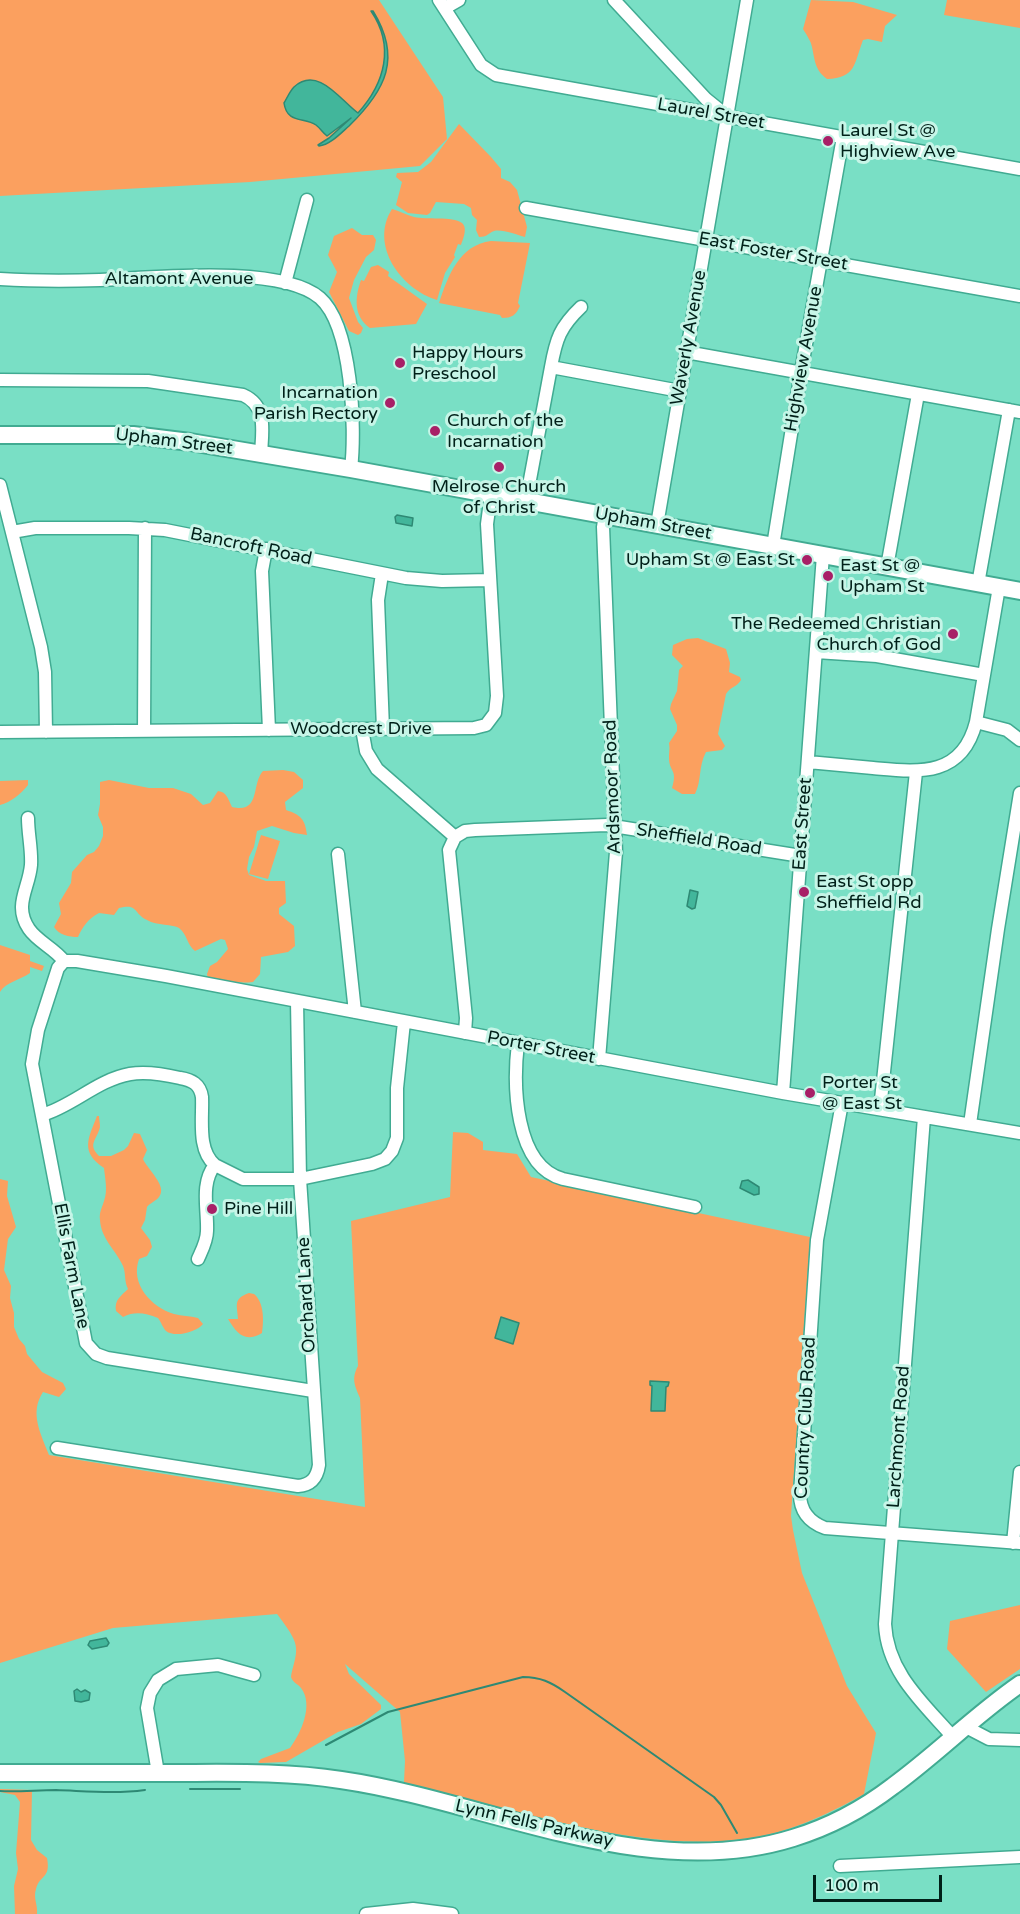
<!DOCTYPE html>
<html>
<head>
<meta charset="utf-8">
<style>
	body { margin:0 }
	#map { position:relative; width:1020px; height:1914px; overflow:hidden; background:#79dfc5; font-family:"Varela Round",sans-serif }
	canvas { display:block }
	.scale { position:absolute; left:813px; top:1875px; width:129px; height:27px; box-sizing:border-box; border:3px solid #002019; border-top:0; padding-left:8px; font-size:18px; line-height:21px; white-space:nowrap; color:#002019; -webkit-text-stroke:4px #c6f5e7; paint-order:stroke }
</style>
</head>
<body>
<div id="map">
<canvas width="1020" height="1914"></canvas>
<div class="scale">100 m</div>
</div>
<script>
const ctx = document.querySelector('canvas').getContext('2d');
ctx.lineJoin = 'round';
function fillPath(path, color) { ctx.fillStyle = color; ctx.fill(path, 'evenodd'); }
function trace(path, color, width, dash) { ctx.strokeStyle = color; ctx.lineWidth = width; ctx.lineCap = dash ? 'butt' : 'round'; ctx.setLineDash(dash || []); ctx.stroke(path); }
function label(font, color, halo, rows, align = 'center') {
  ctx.font = font + ' "Varela Round",sans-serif'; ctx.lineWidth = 6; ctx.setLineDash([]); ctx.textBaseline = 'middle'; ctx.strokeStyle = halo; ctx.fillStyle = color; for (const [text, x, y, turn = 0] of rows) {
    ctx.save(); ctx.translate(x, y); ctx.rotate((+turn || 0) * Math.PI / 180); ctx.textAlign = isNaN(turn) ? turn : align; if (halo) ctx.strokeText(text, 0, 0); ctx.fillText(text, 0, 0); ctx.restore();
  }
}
fillPath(new Path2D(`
	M 0,0 L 379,0 L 443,97 L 447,139 L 420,166 L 250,182 L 0,196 Z
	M 811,0 L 853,2 L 897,15 L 885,26 L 882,42 L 868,39 L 863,40 C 854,64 856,78 827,79 C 815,70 815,61 812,47 C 811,41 806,34 803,29 Z
	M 947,0 L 1020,0 L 1020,28 L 944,15 Z
	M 459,124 L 491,157 L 501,169 L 501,178 L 510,182 L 517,190 L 527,227 L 525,237 C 517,235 502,229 494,231 C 487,234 487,237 479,237 L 476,230 L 477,220 L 472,215 L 471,208 L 464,204 L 436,202 L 430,213 L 427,215 L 408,213 L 396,205 L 402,182 L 396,177 L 397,173 L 418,172 L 431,162 Z
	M 392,209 C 399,211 407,215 414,217 C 426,220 452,216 462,223 C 468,228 463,239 461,245 L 458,244 L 454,255 L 455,257 L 445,273 L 437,300 C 401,289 369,245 392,209 Z
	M 352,228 L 362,235 L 373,235 L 376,240 L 374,250 L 366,257 L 354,280 L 349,298 L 358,322 L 363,328 L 361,333 L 358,335 L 349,331 L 329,292 L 337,272 L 328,255 L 334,236 Z
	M 491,241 L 530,243 L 518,303 L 520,306 C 516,315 512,318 502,318 L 500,315 L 439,303 C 448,276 459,245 491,241 Z
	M 378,265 L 389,272 L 388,276 L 427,304 L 416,324 L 370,328 C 353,316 355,297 361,280 L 364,281 L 371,267 Z
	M 698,638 L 726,649 L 730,663 L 729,672 L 740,677 L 741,680 C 737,687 730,687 726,694 L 718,734 L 725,746 L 722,750 L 706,752 C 698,767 702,780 695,794 L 682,794 L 672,788 C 678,769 669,772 669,758 C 669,752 670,749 669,743 L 677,731 L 677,725 L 670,709 L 671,704 L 677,691 L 679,670 L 683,666 L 672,655 L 673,645 L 687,639 Z
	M 283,770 L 294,772 L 303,780 L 303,788 L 285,802 L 286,810 C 301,815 305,819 307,835 L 294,833 L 272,826 L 257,831 L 254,847 L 249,857 L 247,869 L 249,875 L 266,881 L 285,881 L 286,903 L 279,908 L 279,914 L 294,926 L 295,946 L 288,952 L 261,957 L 260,974 L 253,982 C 238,984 224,980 208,979 L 207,974 L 210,966 L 217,962 L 228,949 L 225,940 L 221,939 L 195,951 C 187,945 187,934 179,928 C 173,924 157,926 147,920 C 133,913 138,903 119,908 L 114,915 L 99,913 C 88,919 83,926 78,937 C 69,937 59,935 54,927 L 61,914 L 59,903 L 71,883 L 72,872 L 87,855 L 94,852 L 99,846 L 103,836 L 103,827 L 98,815 L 100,804 L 100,782 L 109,780 L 149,788 L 173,788 L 191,794 L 203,805 L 210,803 L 218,791 C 227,792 228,799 232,807 C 261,814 251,784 263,771 Z
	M 28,780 L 28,785 C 21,794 11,802 0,805 L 0,781 Z
	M 261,835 L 280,841 L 268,879 L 249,874 Z
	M 0,945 L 30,955 L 30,961 L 44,966 L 42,971 L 30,967 L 30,973 C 20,980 6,982 0,992 Z
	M 97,1116 L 99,1116 C 99,1119 100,1123 100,1127 C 97,1140 87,1144 99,1156 L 111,1156 L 124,1150 L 128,1146 L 134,1133 L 140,1134 L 147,1150 L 143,1159 C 147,1169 168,1186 159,1197 C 156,1201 150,1203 147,1207 L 145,1220 L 141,1228 L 150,1240 L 152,1247 L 147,1256 L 139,1259 C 130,1284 151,1307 174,1314 C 182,1316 190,1316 198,1318 L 203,1324 C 197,1332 175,1338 166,1331 C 163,1328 161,1322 158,1318 C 145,1313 135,1311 123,1317 L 116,1311 C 114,1300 121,1296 128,1289 C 124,1281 126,1273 123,1266 C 116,1250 101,1239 100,1220 C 99,1212 102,1208 104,1201 C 108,1191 105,1178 104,1168 C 80,1152 88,1139 97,1116 Z
	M 453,1132 L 468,1133 L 483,1142 L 483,1150 L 517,1154 L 531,1177 L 810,1237 L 791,1516 L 793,1530 L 802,1573 L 847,1686 L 876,1733 L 864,1794 C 838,1809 813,1821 785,1830 C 692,1858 596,1830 505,1810 C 483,1805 419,1793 404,1782 L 405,1761 L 400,1712 L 345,1664 L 349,1674 L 381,1705 L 381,1709 L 361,1724 L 338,1732 L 286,1762 L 260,1763 L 258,1762 L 261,1759 L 290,1748 C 301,1733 314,1705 301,1688 C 297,1683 293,1683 291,1677 C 292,1668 297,1657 296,1648 C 296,1638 283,1622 277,1614 L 113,1628 L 0,1663 L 0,1179 L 8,1181 L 7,1196 L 16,1227 L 8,1239 L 4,1270 L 11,1286 L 10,1298 L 14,1313 L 14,1327 L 19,1339 L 25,1346 L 27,1354 L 42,1372 L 63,1383 L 66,1389 L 59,1397 L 43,1392 C 29,1413 41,1434 49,1455 L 365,1507 L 360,1398 C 355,1386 351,1379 358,1366 L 351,1221 L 450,1197 Z
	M 249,1293 L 254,1294 C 264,1302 264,1320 262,1333 C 245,1343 237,1334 228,1319 L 238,1319 C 237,1304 233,1299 249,1293 Z
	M 1020,1605 L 1020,1669 L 986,1692 L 947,1649 L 950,1621 Z
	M 0,1789 L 32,1790 L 31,1840 L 37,1850 L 47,1858 C 51,1879 40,1874 36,1889 C 33,1898 38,1905 37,1914 L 15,1914 L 14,1886 L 18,1869 L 16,1853 L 20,1802 L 15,1795 L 0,1792 Z`), '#fba05f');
const water = new Path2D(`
	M 371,11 L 373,11 C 402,58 386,90 349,126 C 341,133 330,145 319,146 L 318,145 L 329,138 L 351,118 L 327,136 C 323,133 320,128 316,125 C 304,117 287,124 284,103 C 287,98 290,91 294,87 C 318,65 341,101 358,113 C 385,83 395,46 371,11 Z
	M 397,515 L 413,518 L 412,526 L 396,523 L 395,517 Z
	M 690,890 L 698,892 L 695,908 L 692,909 L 687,906 Z
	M 748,1180 L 759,1187 L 759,1194 L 754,1195 L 740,1188 L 742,1181 Z
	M 501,1317 L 519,1323 L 513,1344 L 495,1338 Z
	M 650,1381 L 669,1382 L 668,1386 L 666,1387 L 665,1411 L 651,1411 L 652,1386 L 650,1385 Z
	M 106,1638 L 109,1643 L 107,1646 L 92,1649 L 88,1645 L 90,1641 Z
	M 77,1689 L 81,1692 L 85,1690 L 90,1693 L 89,1700 L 81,1702 L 75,1701 L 74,1691 Z`);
fillPath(water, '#42b69b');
trace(water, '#2e8974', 1.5);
trace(new Path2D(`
	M 326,1745 L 388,1712 L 523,1677 C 540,1677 551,1682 565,1692 L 714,1797 L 721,1805 L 737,1833
	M 190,1789 L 240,1789
	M 0,1791 C 19,1792 37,1790 56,1790 C 86,1791 115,1794 145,1790`), '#2e8974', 2);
const minor = new Path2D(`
	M 439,0 L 481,65 L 496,75 L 1020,169
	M 614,0 L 706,99 L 727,116
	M 445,8 L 459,0
	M 526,208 L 1020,296
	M 0,279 C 33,281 67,281 100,280 C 152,278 280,264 320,298 C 352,326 356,428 351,469
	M 285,283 L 307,200
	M 686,352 L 1020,412
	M 551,367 C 556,339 560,327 581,307
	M 0,380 L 148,381 L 243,395 C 268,406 262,432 261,454
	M 0,485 L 41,647 L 45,672 L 46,732
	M 526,501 L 551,367 L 680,391
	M 657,525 L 747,0
	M 12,532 L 35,528 L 129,528 L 165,530 L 406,578 L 442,581 L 490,580
	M 773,546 L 801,372 L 843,137
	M 266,549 L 262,571 L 269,730
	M 887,567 L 918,394
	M 382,574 L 378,600 L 383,729
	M 978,584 L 1009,410
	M 816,652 L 877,656 L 984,675
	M 976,722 L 1007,730 L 1020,740
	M 362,729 L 366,751 L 377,769 L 455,837 L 449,850 L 466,1018 L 465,1033
	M 144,731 L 145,528
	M 0,732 L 474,728 L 486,725 L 495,713 L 497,696 L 487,524 L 491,494
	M 808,762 C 830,764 851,766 873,768 C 918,772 962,778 976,722 L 999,587
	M 28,818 C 28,834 32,850 31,865 C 29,889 13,905 29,929 C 38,942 54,948 64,961
	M 455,837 L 465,831 L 475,830 L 607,825 L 801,856
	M 338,854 L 355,1012
	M 64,961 L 77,961 L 166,976 L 783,1093 L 1020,1133
	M 64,961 L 58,968 L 38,1030 L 32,1064 L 86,1343 L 96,1354 L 107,1358 L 313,1391
	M 518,1043 C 513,1084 514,1166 563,1179 L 695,1207
	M 599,1059 L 616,852 L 603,527 L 605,515
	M 783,1093 L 823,555
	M 842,1103 L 817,1240 L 800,1494 C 800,1511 809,1522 825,1528 L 1020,1543
	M 880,1109 L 916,772
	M 42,1115 C 73,1106 97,1080 130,1074 C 146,1071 163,1074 180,1078 C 192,1080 200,1084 202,1097 C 203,1119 197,1150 215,1165 C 200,1183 208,1210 207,1231 C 207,1241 202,1250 198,1259
	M 924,1117 L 885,1624 C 887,1672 923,1703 952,1736
	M 970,1124 L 998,929 L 1020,793
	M 215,1165 L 243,1179 L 300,1179 L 372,1164 L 385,1159 L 392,1151 L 397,1138 L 397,1088 L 404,1022
	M 57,1448 L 298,1486 C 311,1485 317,1478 319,1465 L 300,1179 L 297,1001
	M 1013,1543 L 1020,1472
	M 964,1726 L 989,1739 L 1020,1740
	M 158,1773 L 147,1708 L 150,1693 L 158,1680 L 176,1669 L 218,1665 L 254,1675
	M 840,1866 L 1020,1857
	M 366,1914 L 413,1909 L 452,1914`);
const major = new Path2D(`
	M 0,435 L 133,435 L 190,442 L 351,469 L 1020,591
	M 0,1773 C 56,1773 112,1773 168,1773 C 226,1773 284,1771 341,1780 C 486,1801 646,1884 793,1838 C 829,1827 863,1809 893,1786 C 937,1754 975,1715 1020,1684`);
trace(minor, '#41ab92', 15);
trace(major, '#41ab92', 20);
trace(minor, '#fff', 12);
trace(major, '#fff', 16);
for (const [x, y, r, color] of [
	[828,141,6,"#a82067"],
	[400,363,6,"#a82067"],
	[390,403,6,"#a82067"],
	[435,431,6,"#a82067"],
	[499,467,6,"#a82067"],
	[807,560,6,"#a82067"],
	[828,576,6,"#a82067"],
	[953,634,6,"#a82067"],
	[804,892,6,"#a82067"],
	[810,1093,6,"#a82067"],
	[212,1209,6,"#a82067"]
]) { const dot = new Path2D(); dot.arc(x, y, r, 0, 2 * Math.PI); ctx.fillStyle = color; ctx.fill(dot); trace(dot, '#c6f5e7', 2); }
label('18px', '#002019', '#c6f5e7', [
	["Laurel Street",711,114,10],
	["East Foster Street",773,252,10],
	["Altamont Avenue",179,279],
	["Waverly Avenue",689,338,-80],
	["Highview Avenue",804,359,-80],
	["Upham Street",174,442,7],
	["Upham Street",653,524,10],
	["Bancroft Road",251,547,12],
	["Woodcrest Drive",361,729],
	["Ardsmoor Road",613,787,-92],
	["East Street",803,824,-86],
	["Sheffield Road",699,840,9],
	["Porter Street",541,1048,11],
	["Ellis Farm Lane",71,1266,79],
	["Orchard Lane",307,1295,-93],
	["Country Club Road",806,1418,-87],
	["Larchmont Road",899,1437,-86],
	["Lynn Fells Parkway",534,1824,13]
]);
label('18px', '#002019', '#c6f5e7', [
	["Laurel St @",840,131],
	["Highview Ave",840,152],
	["Happy Hours",412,353],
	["Preschool",412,374],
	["Incarnation",378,393,"right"],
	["Parish Rectory",378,414,"right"],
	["Church of the",447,421],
	["Incarnation",447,442],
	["Melrose Church",499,487,"center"],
	["of Christ",499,508,"center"],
	["Upham St @ East St",795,560,"right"],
	["East St @",840,566],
	["Upham St",840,587],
	["The Redeemed Christian",941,624,"right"],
	["Church of God",941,645,"right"],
	["East St opp",816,882],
	["Sheffield Rd",816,903],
	["Porter St",822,1083],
	["@ East St",822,1104],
	["Pine Hill",224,1209]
], 'left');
</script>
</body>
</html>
